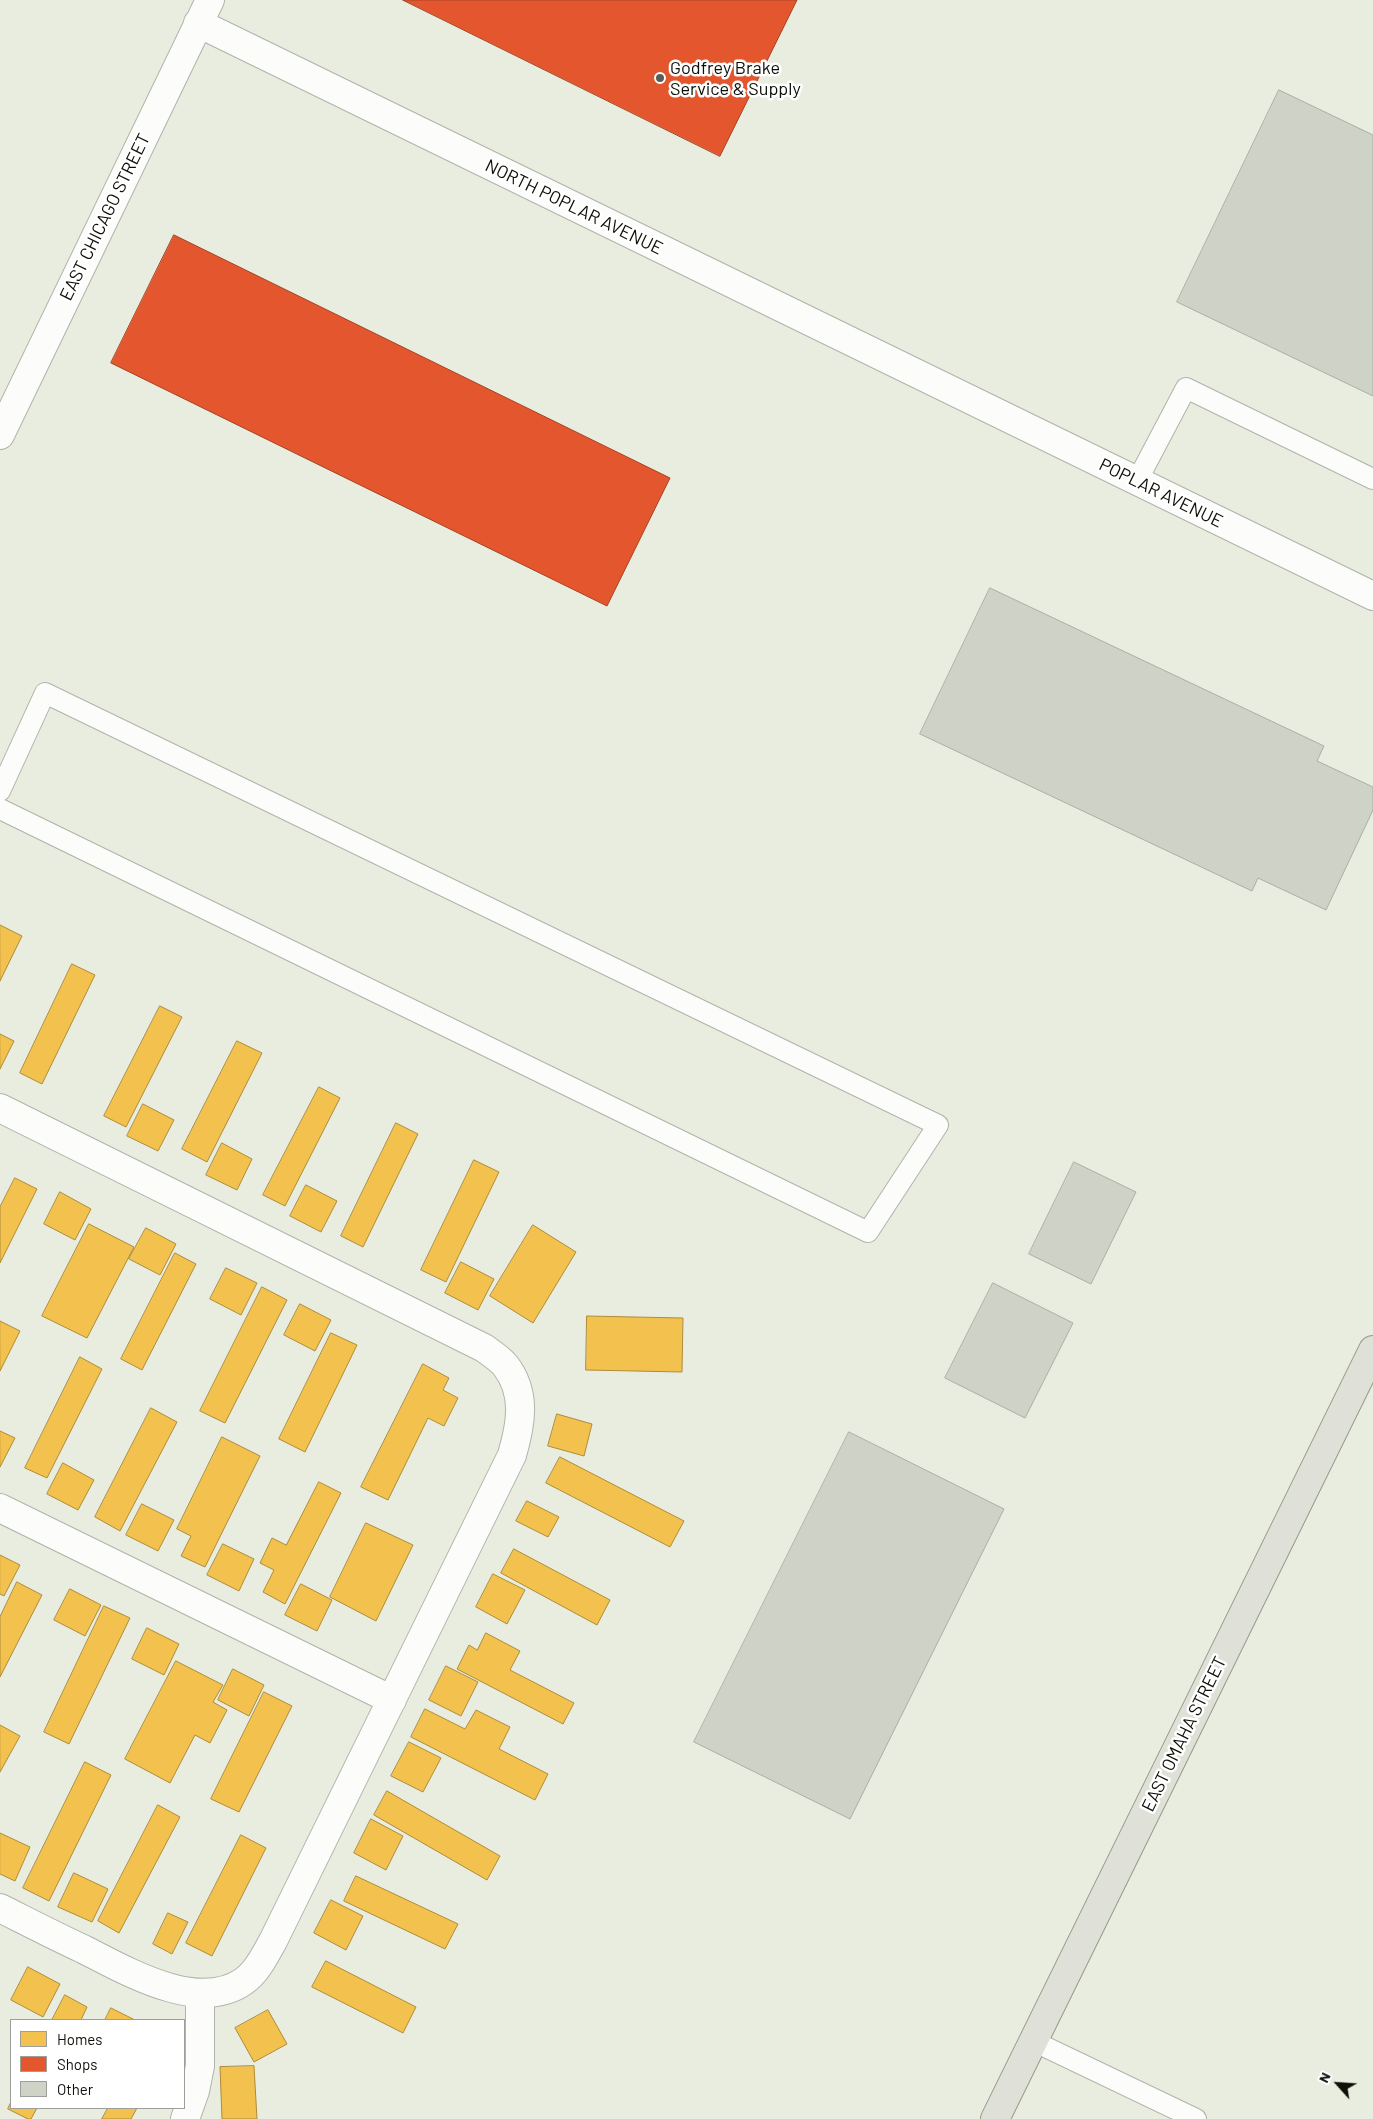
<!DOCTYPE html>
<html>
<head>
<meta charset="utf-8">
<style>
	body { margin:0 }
	#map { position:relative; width:1373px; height:2119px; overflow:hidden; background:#e9ede0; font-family:Barlow,sans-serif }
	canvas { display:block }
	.legend { position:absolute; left:10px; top:2019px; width:175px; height:90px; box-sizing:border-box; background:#fff; border:1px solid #9e9f9c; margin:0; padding:6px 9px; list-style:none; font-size:15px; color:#0d1008 }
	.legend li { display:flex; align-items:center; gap:10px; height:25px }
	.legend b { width:25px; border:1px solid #9e9f9c }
	.north { position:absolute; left:1313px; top:2059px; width:50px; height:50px; -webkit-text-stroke:4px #fff; paint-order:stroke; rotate:296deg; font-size:14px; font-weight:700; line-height:20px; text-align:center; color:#0d1008 }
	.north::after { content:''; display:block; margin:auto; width:18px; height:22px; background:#0d1008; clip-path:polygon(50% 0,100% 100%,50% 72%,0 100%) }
</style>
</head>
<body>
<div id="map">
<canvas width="1373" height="2119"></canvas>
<ul class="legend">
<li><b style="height:14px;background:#f2c14e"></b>Homes</li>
<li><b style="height:14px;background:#e4572e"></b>Shops</li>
<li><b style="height:14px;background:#ced2c7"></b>Other</li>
</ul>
<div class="north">N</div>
</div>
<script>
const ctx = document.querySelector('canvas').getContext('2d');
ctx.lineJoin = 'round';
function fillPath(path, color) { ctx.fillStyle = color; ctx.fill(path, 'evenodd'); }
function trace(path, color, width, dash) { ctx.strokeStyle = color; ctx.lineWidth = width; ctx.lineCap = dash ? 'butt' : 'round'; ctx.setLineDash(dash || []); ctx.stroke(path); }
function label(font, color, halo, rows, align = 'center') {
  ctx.font = font + ' Barlow,sans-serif'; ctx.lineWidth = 5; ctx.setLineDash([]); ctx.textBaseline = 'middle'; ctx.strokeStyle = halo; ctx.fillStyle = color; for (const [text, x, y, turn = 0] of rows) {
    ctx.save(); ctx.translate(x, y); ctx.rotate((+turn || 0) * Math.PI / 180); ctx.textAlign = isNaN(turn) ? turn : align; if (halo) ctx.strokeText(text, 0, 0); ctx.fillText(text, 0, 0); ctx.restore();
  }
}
const homes = new Path2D(`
	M 0,925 L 22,936 L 0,981 Z
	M 72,964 L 95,975 L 42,1084 L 20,1073 Z
	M 160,1006 L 182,1017 L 126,1127 L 104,1116 Z
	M 0,1034 L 14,1041 L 0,1069 Z
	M 237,1041 L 262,1053 L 207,1162 L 182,1149 Z
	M 319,1087 L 340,1098 L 285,1206 L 263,1195 Z
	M 143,1104 L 174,1120 L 158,1151 L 127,1136 Z
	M 396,1123 L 418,1134 L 363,1247 L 341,1236 Z
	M 222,1143 L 252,1159 L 237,1190 L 206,1175 Z
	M 474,1160 L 499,1172 L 446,1282 L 421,1270 Z
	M 15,1178 L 37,1189 L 0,1263 L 0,1207 Z
	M 306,1185 L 337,1201 L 321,1232 L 290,1216 Z
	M 60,1192 L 91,1209 L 75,1240 L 44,1224 Z
	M 89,1224 L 134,1247 L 87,1338 L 42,1316 Z
	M 533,1225 L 576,1252 L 533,1323 L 490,1296 Z
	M 146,1228 L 176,1244 L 160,1275 L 129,1259 Z
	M 175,1253 L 196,1264 L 142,1370 L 121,1359 Z
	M 461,1262 L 494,1279 L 478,1310 L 445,1293 Z
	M 226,1268 L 257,1283 L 241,1315 L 210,1299 Z
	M 262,1287 L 287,1300 L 225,1423 L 200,1411 Z
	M 300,1304 L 331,1320 L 315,1351 L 284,1335 Z
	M 587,1316 L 683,1318 L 682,1372 L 586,1370 Z
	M 0,1321 L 20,1331 L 0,1371 Z
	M 331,1333 L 357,1345 L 305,1452 L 279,1439 Z
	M 80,1357 L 102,1369 L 47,1478 L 25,1468 Z
	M 423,1364 L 449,1378 L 443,1390 L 458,1398 L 444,1426 L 428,1418 L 388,1500 L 361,1487 Z
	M 151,1408 L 177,1422 L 120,1531 L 95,1517 Z
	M 557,1414 L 592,1424 L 584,1456 L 548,1446 Z
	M 0,1431 L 15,1438 L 0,1467 Z
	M 222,1437 L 260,1456 L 205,1567 L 181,1556 L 191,1536 L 177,1529 Z
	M 560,1457 L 684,1521 L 670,1547 L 546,1483 Z
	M 63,1463 L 94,1480 L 78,1510 L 47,1494 Z
	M 319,1482 L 341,1493 L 285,1604 L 263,1592 L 274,1570 L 260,1563 L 272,1538 L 286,1545 Z
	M 527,1501 L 559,1517 L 548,1537 L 516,1521 Z
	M 142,1504 L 174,1520 L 158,1551 L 126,1535 Z
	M 366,1523 L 413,1545 L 376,1621 L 330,1597 Z
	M 223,1544 L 254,1559 L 239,1591 L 207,1575 Z
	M 514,1549 L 610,1600 L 597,1625 L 501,1573 Z
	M 0,1555 L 20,1565 L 4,1596 L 0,1594 Z
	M 493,1574 L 525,1590 L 507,1624 L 476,1607 Z
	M 17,1582 L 42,1595 L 0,1677 L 0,1617 Z
	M 301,1584 L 332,1600 L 317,1631 L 285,1615 Z
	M 70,1589 L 101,1605 L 85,1636 L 54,1620 Z
	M 104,1606 L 130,1618 L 69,1744 L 44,1732 Z
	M 147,1628 L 179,1644 L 164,1675 L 132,1659 Z
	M 486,1633 L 520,1651 L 510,1670 L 574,1703 L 563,1724 L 457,1669 L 469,1645 L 477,1650 Z
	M 176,1661 L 223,1685 L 213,1702 L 227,1710 L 210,1743 L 195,1735 L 170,1783 L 125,1759 Z
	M 446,1666 L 478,1682 L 461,1716 L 429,1700 Z
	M 233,1669 L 264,1685 L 249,1716 L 218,1700 Z
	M 264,1692 L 292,1706 L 239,1812 L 211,1799 Z
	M 425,1709 L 465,1729 L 476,1710 L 510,1727 L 499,1749 L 548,1774 L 535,1800 L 411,1737 Z
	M 0,1725 L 20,1736 L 0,1772 Z
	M 409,1742 L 441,1758 L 423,1792 L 391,1776 Z
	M 85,1762 L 111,1775 L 49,1901 L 23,1888 Z
	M 387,1791 L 500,1856 L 487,1880 L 374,1815 Z
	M 158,1805 L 180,1817 L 119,1933 L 98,1921 Z
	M 371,1819 L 403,1836 L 386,1870 L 354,1853 Z
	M 0,1833 L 30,1847 L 15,1881 L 0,1874 Z
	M 241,1835 L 266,1848 L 212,1956 L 186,1943 Z
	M 74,1873 L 108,1889 L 92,1922 L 58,1907 Z
	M 356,1876 L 458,1924 L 445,1949 L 344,1901 Z
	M 331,1900 L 363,1916 L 346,1950 L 314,1933 Z
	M 168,1913 L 188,1922 L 172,1954 L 153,1944 Z
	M 326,1961 L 416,2007 L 403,2033 L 312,1987 Z
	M 28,1967 L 60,1984 L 43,2017 L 11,2000 Z
	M 65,1995 L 87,2007 L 81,2020 L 52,2020 Z
	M 111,2008 L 135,2020 L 105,2020 Z
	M 268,2010 L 287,2044 L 254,2062 L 235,2028 Z
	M 254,2066 L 257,2119 L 222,2119 L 220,2067 Z
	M 11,2102 L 11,2108 L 37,2108 L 31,2119 L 28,2119 L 8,2109 Z
	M 108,2108 L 137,2108 L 131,2119 L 102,2119 Z`);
fillPath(homes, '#f2c14e');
trace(homes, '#ad8c39', 1);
const shops = new Path2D(`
	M 403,0 L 797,0 L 720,156 Z
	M 174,235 L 670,478 L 607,606 L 111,363 Z`);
fillPath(shops, '#e4572e');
trace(shops, '#a44223', 1);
const building = new Path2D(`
	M 1279,90 L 1373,135 L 1373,396 L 1177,302 Z
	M 990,588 L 1324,746 L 1317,761 L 1373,787 L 1373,810 L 1326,910 L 1258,878 L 1252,891 L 920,734 Z
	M 1074,1162 L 1136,1192 L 1091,1284 L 1029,1254 Z
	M 993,1283 L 1073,1323 L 1025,1418 L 945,1378 Z
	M 849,1432 L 1004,1509 L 850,1819 L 694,1742 Z`);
fillPath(building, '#ced2c7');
trace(building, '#abaea5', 1);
const lane = new Path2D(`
	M 1137,481 L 1186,388 L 1373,479
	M 0,791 L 45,693 L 938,1125 L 868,1232 L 0,809
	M 1033,2041 L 1196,2119`);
const street = new Path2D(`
	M 198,23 L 1373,596
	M 0,435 L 210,0
	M 0,1108 L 484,1348 C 491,1353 500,1359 505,1365 C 527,1393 521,1424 512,1455 L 273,1941 C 265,1955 257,1972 244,1981 C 198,2014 125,1970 83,1949 C 55,1936 28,1922 0,1908
	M 0,1508 L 392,1700
	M 185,2119 L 195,2091 L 200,2066 L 200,1993`);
const primary = new Path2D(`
	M 995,2119 L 1373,1350`);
trace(lane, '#b0b3aa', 22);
trace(street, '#b0b3aa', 30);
trace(primary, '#949985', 30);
trace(lane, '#fcfcfa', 20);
trace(street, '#fcfcfa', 28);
trace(primary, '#dfe1d8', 28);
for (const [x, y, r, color] of [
	[660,78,5,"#5a5d54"]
]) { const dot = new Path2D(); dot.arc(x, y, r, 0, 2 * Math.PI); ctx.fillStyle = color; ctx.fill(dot); trace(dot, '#fff', 2); }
label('18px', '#0d1008', '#fff', [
	["Godfrey Brake",670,68],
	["Service & Supply",670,89]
], 'left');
label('18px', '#0d1008', '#fff', [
	["NORTH POPLAR AVENUE",574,207,26],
	["EAST CHICAGO STREET",105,217,-64],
	["POPLAR AVENUE",1161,493,26],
	["EAST OMAHA STREET",1184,1734,-64]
]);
</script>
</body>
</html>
